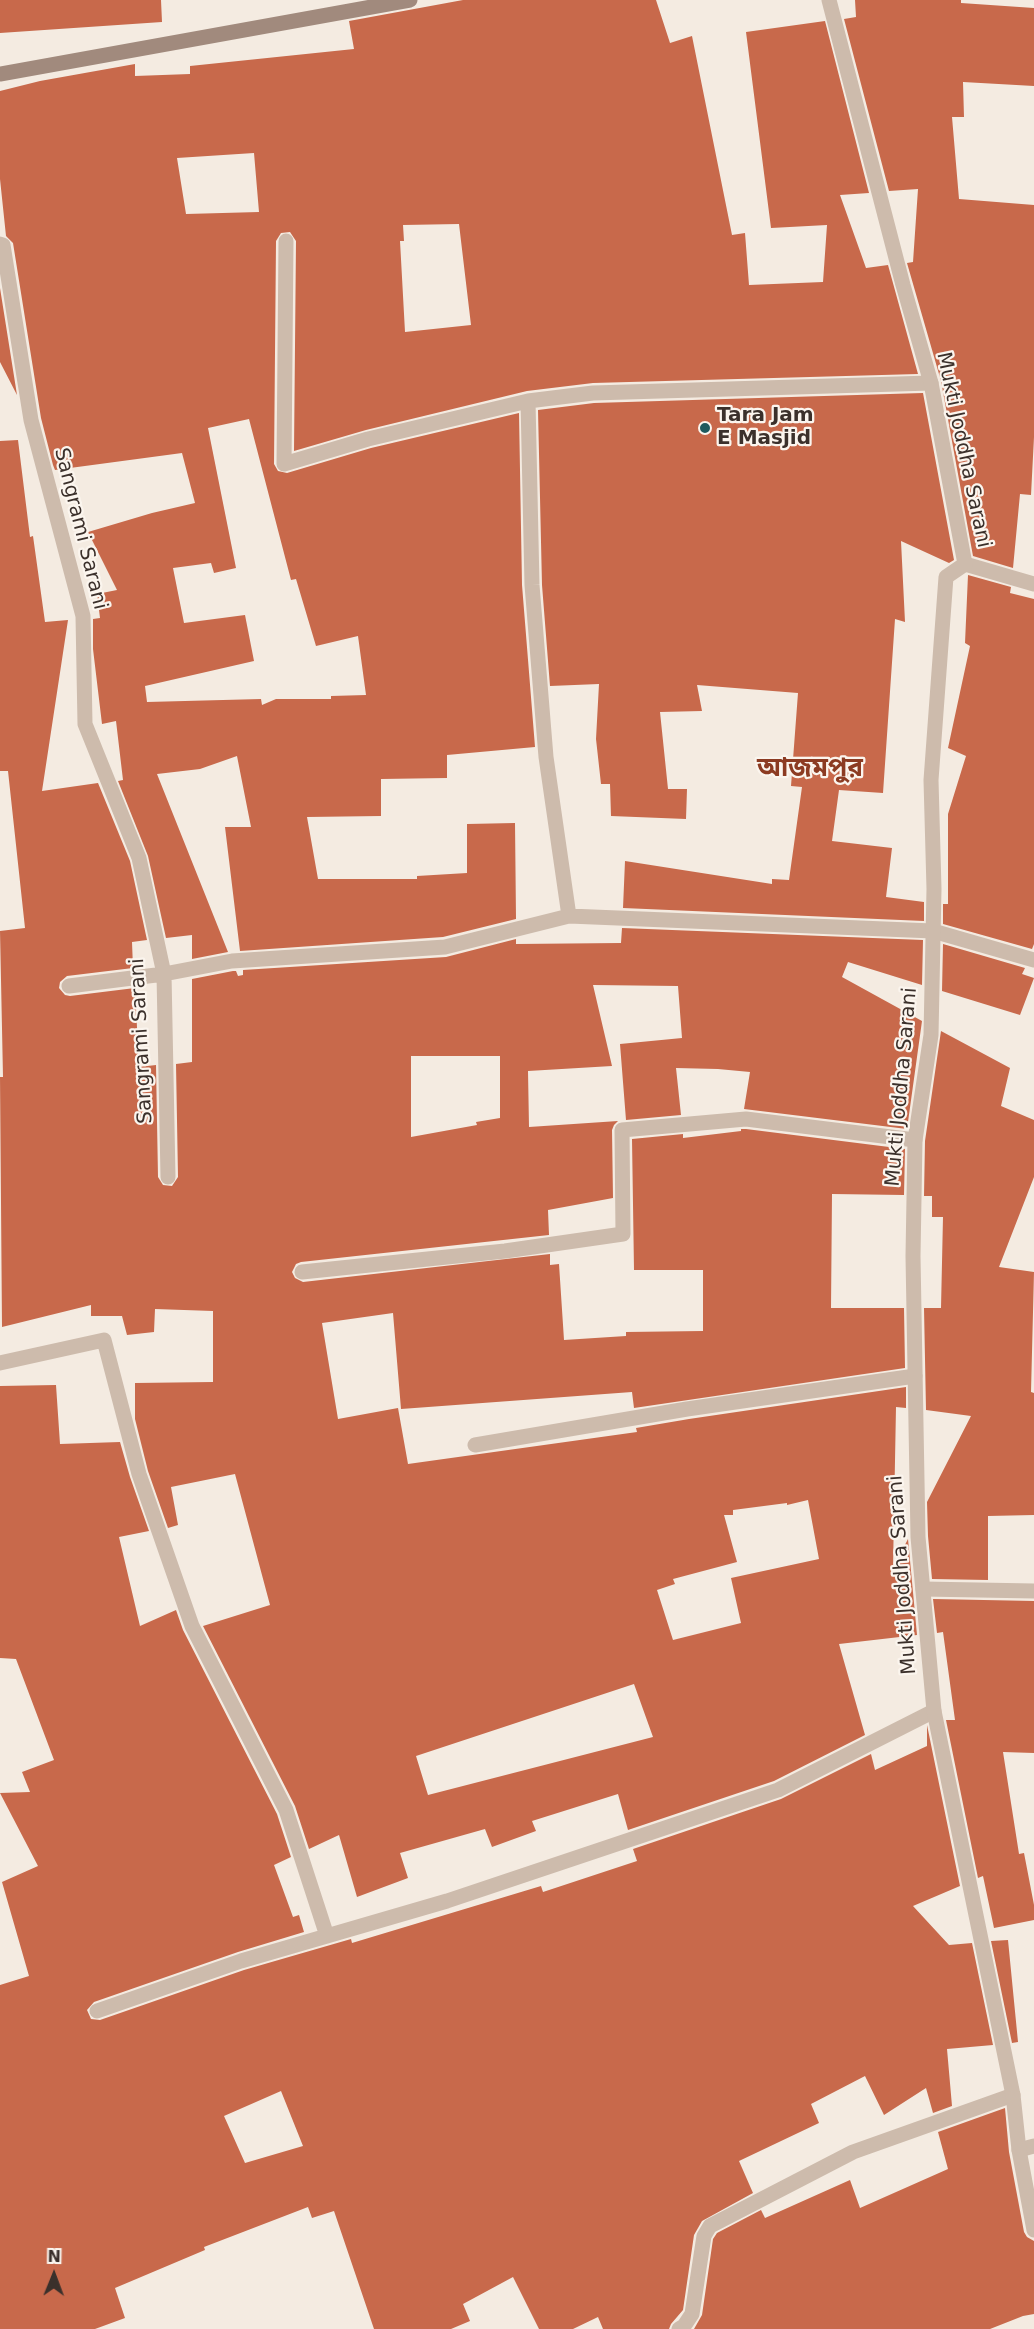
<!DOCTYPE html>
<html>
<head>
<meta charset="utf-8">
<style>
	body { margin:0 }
	#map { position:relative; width:1034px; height:2329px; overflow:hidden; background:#f4ebe1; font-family:"DejaVu Sans",sans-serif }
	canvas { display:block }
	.north { position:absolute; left:24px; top:2245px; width:60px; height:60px; -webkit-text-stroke:4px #fbf5ee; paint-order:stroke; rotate:1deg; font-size:16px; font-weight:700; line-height:24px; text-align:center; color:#3b302b }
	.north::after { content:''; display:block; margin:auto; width:21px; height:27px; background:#3b302b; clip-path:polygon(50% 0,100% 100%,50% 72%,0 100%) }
</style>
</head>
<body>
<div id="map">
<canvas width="1034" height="2329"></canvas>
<div class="north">N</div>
</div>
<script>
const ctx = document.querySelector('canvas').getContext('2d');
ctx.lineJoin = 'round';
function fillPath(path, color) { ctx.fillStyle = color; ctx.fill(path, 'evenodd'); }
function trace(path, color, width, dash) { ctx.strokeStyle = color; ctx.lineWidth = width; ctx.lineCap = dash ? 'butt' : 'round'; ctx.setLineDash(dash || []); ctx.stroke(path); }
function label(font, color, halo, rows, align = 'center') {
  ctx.font = font + ' "DejaVu Sans","Noto Sans Bengali",sans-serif'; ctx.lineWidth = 4.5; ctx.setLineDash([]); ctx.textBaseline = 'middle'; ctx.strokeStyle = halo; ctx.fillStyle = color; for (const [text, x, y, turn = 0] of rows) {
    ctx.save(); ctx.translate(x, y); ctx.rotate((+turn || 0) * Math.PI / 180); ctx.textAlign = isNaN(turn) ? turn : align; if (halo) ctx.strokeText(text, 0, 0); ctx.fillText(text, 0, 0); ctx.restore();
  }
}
fillPath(new Path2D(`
	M 0,0 L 161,0 L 162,22 L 0,33 Z
	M 463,0 L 656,0 L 670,43 L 692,36 L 732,235 L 745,233 L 749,285 L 823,282 L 827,225 L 771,228 L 746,32 L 825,21 L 869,193 L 840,195 L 866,268 L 888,265 L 918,374 L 593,383 L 527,391 L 366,430 L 294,451 L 296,241 L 290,232 L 281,233 L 276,241 L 274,464 L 278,471 L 287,473 L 371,448 L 519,413 L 522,585 L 535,747 L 447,755 L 447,778 L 381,779 L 381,816 L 307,817 L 318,879 L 417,879 L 417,876 L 467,873 L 467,824 L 515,823 L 516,919 L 443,937 L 240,951 L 225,827 L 251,827 L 237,756 L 200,769 L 157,774 L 228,952 L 192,959 L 192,935 L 166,938 L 148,856 L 118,781 L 123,780 L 116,721 L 102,724 L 93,649 L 93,619 L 100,618 L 97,594 L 117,590 L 88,532 L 152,513 L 195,503 L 182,453 L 55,470 L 53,465 L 41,418 L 13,243 L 6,236 L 0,179 L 0,91 L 40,81 L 135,64 L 135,76 L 190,74 L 190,66 L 354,49 L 349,21 ZM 254,153 L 259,212 L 186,214 L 177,158 ZM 459,224 L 471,325 L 405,332 L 400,241 L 404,241 L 403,225 ZM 249,419 L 291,580 L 296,579 L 316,646 L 358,636 L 366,695 L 331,696 L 331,699 L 276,699 L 262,705 L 261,699 L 147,702 L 145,686 L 254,661 L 245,615 L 184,623 L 173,568 L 211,563 L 214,573 L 236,568 L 208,428 Z
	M 855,0 L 961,0 L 961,3 L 1034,8 L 1034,86 L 963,82 L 964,117 L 952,117 L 959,199 L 1034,205 L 1034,437 L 1031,495 L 1020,494 L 1013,568 L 973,556 L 941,381 L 907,263 L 913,262 L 918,189 L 889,191 L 844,19 L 856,17 Z
	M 0,288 L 17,395 L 0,362 Z
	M 923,393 L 954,560 L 949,563 L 901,541 L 905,622 L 895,619 L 883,793 L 839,790 L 832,841 L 892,848 L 886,897 L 924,902 L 924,921 L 623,908 L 625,861 L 772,884 L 772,879 L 789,880 L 802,787 L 791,786 L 798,693 L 697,685 L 702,711 L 660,712 L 668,789 L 687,789 L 686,819 L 611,816 L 610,784 L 601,784 L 596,739 L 599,684 L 550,686 L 542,585 L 538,410 L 594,403 Z
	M 18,440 L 30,537 L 33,536 L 45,622 L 68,620 L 42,791 L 98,783 L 130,861 L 147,940 L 132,942 L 133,968 L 67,976 L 60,982 L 59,988 L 65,995 L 70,996 L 135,988 L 139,1067 L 156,1065 L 158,1177 L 163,1185 L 172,1186 L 178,1177 L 176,1064 L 192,1062 L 192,979 L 233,971 L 236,971 L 238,976 L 243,975 L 243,970 L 446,957 L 516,939 L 516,944 L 621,943 L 622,928 L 923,940 L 922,985 L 848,962 L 842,977 L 922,1021 L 907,1129 L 744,1109 L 750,1072 L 718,1069 L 676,1068 L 681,1115 L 626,1120 L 620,1044 L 682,1038 L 678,986 L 593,985 L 612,1066 L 528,1071 L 529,1127 L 618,1121 L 614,1125 L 612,1130 L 613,1198 L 548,1210 L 549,1235 L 301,1262 L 296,1264 L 292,1272 L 295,1278 L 303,1282 L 550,1254 L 550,1265 L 559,1264 L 564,1340 L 626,1336 L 626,1332 L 703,1331 L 703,1270 L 634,1270 L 632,1139 L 683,1134 L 683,1138 L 741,1131 L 741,1129 L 746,1129 L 905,1149 L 904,1195 L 832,1194 L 831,1308 L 904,1308 L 905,1368 L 634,1408 L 632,1392 L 401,1409 L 393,1313 L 322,1323 L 338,1419 L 398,1408 L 408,1464 L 637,1432 L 636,1428 L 689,1419 L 906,1387 L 906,1408 L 896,1407 L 893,1568 L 908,1539 L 917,1635 L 839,1644 L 865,1735 L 774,1781 L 628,1830 L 618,1794 L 532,1821 L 536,1831 L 492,1847 L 485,1829 L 400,1853 L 408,1878 L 357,1897 L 339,1835 L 309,1849 L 295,1806 L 203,1626 L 270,1605 L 235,1474 L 171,1487 L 178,1525 L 168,1528 L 148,1471 L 135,1419 L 135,1383 L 213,1382 L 213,1311 L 155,1309 L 154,1332 L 127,1335 L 122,1316 L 91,1316 L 91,1305 L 2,1327 L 0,1077 L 3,1077 L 0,931 L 25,928 L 8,771 L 0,771 L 0,441 ZM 411,1056 L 500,1056 L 500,1118 L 476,1122 L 477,1125 L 411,1137 ZM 808,1500 L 819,1559 L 731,1578 L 741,1623 L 673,1640 L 657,1590 L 675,1584 L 673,1579 L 737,1562 L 724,1515 L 733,1515 L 733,1510 L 787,1503 L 787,1505 ZM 634,1684 L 653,1737 L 428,1795 L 416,1756 Z
	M 968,575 L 1011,587 L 1010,593 L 1034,599 L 1034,944 L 1032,949 L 943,924 L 943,904 L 948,904 L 948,814 L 966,756 L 948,748 L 970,646 L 965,643 Z
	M 943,944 L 1025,968 L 1022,974 L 1034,978 L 1020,1015 L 942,991 Z
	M 941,1031 L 1010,1068 L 1001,1106 L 1034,1120 L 1034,1177 L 999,1267 L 1034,1272 L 1031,1392 L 1034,1393 L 1034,1515 L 988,1516 L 988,1580 L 932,1579 L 928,1536 L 927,1502 L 971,1416 L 926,1410 L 924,1308 L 941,1308 L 943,1217 L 932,1217 L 932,1196 L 924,1196 L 925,1141 Z
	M 56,1385 L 60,1444 L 120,1442 L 130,1477 L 149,1531 L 119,1537 L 140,1626 L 176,1610 L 183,1630 L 277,1814 L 291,1857 L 274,1865 L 293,1917 L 299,1915 L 304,1932 L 238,1952 L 94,2002 L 87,2010 L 91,2019 L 100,2020 L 244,1970 L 351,1939 L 352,1943 L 541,1886 L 543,1892 L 637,1861 L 633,1849 L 781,1799 L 871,1754 L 875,1770 L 927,1746 L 927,1725 L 960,1886 L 913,1906 L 949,1945 L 972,1943 L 993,2045 L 947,2049 L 952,2106 L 933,2113 L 926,2088 L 884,2115 L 865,2076 L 811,2104 L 819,2123 L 739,2161 L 753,2193 L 702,2221 L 694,2235 L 683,2310 L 671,2324 L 669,2329 L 603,2329 L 598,2317 L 573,2329 L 539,2329 L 513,2277 L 463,2304 L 470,2321 L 451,2329 L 374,2329 L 334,2211 L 312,2218 L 308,2207 L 204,2247 L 205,2250 L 115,2288 L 125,2318 L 95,2329 L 0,2329 L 0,1985 L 29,1976 L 2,1882 L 38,1866 L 0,1793 L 30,1792 L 22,1772 L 54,1760 L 16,1659 L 0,1658 L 0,1386 ZM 281,2091 L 303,2146 L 245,2163 L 224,2116 Z
	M 933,1599 L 1034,1601 L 1034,1753 L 1003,1752 L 1019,1854 L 1024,1853 L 1034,1905 L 1034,1920 L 994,1928 L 983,1876 L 978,1878 L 946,1720 L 955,1720 L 943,1632 L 937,1633 Z
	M 1008,1940 L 1018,2042 L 1012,2043 L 991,1941 Z
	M 1005,2108 L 1009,2152 L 1024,2232 L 1027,2237 L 1034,2241 L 1034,2314 L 1023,2316 L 990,2329 L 694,2329 L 702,2315 L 713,2239 L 717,2233 L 761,2210 L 765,2218 L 850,2180 L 860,2208 L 948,2169 L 938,2132 Z`), '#c8694b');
trace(new Path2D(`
	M 286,241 L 284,464 L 368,439 L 528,401
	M 0,244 L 3,245 L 31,420 L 83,616 L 85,724 L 139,858 L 164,974 L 168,1177
	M 931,383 L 593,393 L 528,401 L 532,585 L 546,757 L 569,916 L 933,931 L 1034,960
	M 965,564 L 1034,584
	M 69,986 L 164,974 L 232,961 L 445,947 L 569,916
	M 302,1272 L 505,1251 L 623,1234 L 622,1130 L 746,1119 L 915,1140
	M 0,1363 L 104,1340 L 139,1474 L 192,1626 L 286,1810 L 327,1936
	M 475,1445 L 687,1409 L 915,1376
	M 923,1589 L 1034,1591
	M 97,2011 L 241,1961 L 447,1901 L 778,1790 L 934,1711
	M 1019,2150 L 1034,2146
	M 679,2329 L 684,2326 L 692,2314 L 704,2236 L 710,2226 L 853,2152 L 1013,2095`), '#cdbbac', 15);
trace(new Path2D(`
	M 829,0 L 903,285 L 931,383 L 965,564 L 946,577 L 931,780 L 934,889 L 931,1035 L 915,1140 L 913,1256 L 918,1537 L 934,1711 L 1013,2095 L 1019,2150 L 1034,2230`), '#cdbbac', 15);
trace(new Path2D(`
	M 0,74 L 410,0`), '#a18a7d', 15);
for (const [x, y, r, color] of [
	[705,428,6,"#1f5a5e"]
]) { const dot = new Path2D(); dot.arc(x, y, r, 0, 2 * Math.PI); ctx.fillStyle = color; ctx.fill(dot); trace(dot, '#fbf5ee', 2); }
label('bold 20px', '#3b302b', '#fbf5ee', [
	["Tara Jam",717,416],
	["E Masjid",717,439]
], 'left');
label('20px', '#3b302b', '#fbf5ee', [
	["Mukti Joddha Sarani",963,450,78],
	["Sangrami Sarani",80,529,76],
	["Sangrami Sarani",142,1041,-93],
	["Mukti Joddha Sarani",902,1087,-85],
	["Mukti Joddha Sarani",903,1575,-94]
]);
label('bold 26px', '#8c3b22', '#fbf5ee', [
	["আজমপুর",810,769]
]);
</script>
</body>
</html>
